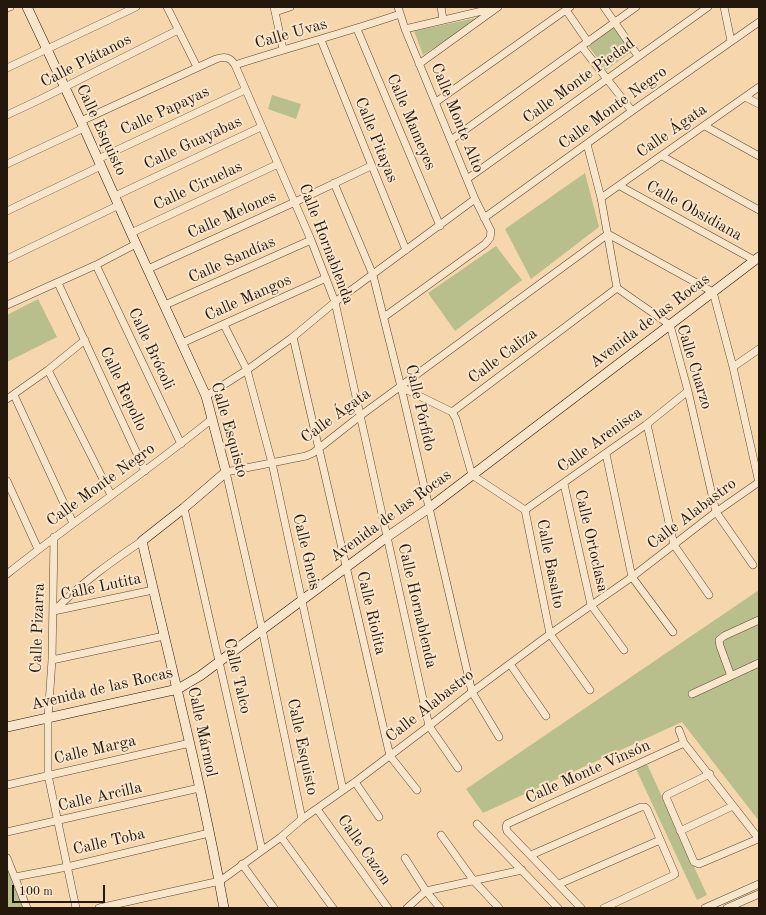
<!DOCTYPE html>
<html>
<head>
<meta charset="utf-8">
<style>
	body { margin:0 }
	#map { position:relative; width:766px; height:915px; overflow:hidden; background:#f6d7ad; font-family:"Old Standard TT",serif }
	canvas { display:block }
	.frame { position:absolute; inset:0; border:8px solid #24170b; pointer-events:none }
	.scale { position:absolute; left:12px; top:885px; width:93px; height:18px; box-sizing:border-box; border:2px solid #24170b; border-top:0; padding-left:5px; font-size:12px; line-height:14px; white-space:nowrap; color:#24170b; -webkit-text-stroke:3px #f9e5ca; paint-order:stroke }
</style>
</head>
<body>
<div id="map">
<canvas width="766" height="915"></canvas>
<div class="frame"></div>
<div class="scale">100 m</div>
</div>
<script>
const ctx = document.querySelector('canvas').getContext('2d');
ctx.lineJoin = 'round';
function fillPath(path, color) { ctx.fillStyle = color; ctx.fill(path, 'evenodd'); }
function trace(path, color, width, dash) { ctx.strokeStyle = color; ctx.lineWidth = width; ctx.lineCap = dash ? 'butt' : 'round'; ctx.setLineDash(dash || []); ctx.stroke(path); }
function label(font, color, halo, rows, align = 'center') {
  ctx.font = font + ' "Old Standard TT",serif'; ctx.lineWidth = 4; ctx.setLineDash([]); ctx.textBaseline = 'middle'; ctx.strokeStyle = halo; ctx.fillStyle = color; for (const [text, x, y, turn = 0] of rows) {
    ctx.save(); ctx.translate(x, y); ctx.rotate((+turn || 0) * Math.PI / 180); ctx.textAlign = isNaN(turn) ? turn : align; if (halo) ctx.strokeText(text, 0, 0); ctx.fillText(text, 0, 0); ctx.restore();
  }
}
fillPath(new Path2D(`
	M 481,17 L 423,55 L 414,31 Z
	M 613,26 L 631,52 L 606,70 L 587,44 Z
	M 272,95 L 301,104 L 296,119 L 268,109 Z
	M 585,173 L 599,227 L 531,279 L 505,229 Z
	M 496,246 L 522,280 L 455,331 L 428,293 Z
	M 38,299 L 57,337 L 7,362 L 7,315 Z
	M 759,590 L 759,821 L 682,722 L 483,813 L 466,789 Z
	M 647,764 L 707,895 L 697,900 L 636,769 Z
	M 7,867 L 24,908 L 7,908 Z`), '#b8bf8d');
const street = new Path2D(`
	M 167,7 L 197,67
	M 274,7 L 283,49
	M 441,7 L 443,19
	M 604,7 L 638,56
	M 724,7 L 731,41
	M 7,8 L 10,7
	M 566,10 L 588,42
	M 275,12 L 290,7
	M 357,29 L 440,226
	M 405,29 L 495,8
	M 321,40 L 406,250
	M 582,47 L 632,111
	M 419,64 L 498,7
	M 235,65 C 290,47 345,33 400,14
	M 7,68 L 136,7
	M 745,97 L 759,104
	M 436,102 L 570,7
	M 7,115 L 41,99 L 178,30
	M 81,121 L 216,59 C 225,56 230,57 235,65 L 311,240 L 335,302 L 429,726 L 458,768
	M 705,126 L 759,156
	M 451,140 L 636,7
	M 587,144 L 601,198 L 617,288 L 670,325 L 688,391 L 716,512 L 753,565
	M 662,156 L 759,210
	M 98,159 L 245,90
	M 7,164 L 84,128
	M 467,179 L 708,7
	M 334,183 L 373,275 L 401,387 L 472,692 L 499,737
	M 620,186 L 754,260
	M 115,196 L 261,127
	M 601,198 L 759,87
	M 7,211 L 101,166
	M 484,218 L 632,111 L 759,22
	M 131,233 L 278,164
	M 7,259 L 119,205
	M 96,265 L 181,444
	M 148,269 L 295,202 L 371,166
	M 58,283 L 145,471
	M 7,305 L 96,265 L 136,244
	M 165,305 L 311,240
	M 384,317 L 485,244 L 490,238 L 491,231 L 475,199 L 405,29 L 398,7
	M 224,325 L 247,370 L 272,463 L 343,790
	M 293,337 L 390,756 L 417,790
	M 182,343 L 326,278
	M 733,367 L 759,349
	M 48,370 L 111,495
	M 401,387 L 452,412
	M 14,395 L 73,523
	M 206,396 L 247,370 L 293,337 L 335,302 L 475,199
	M 7,399 L 48,370 L 85,340
	M 452,412 L 456,419 L 472,475 L 525,510 L 550,634 L 590,690
	M 452,412 L 617,288
	M 647,424 L 674,545 L 709,595
	M 606,454 L 632,577 L 673,632
	M 7,481 L 38,549
	M 564,484 L 591,605 L 624,650
	M 184,508 L 262,850
	M 525,510 L 647,424 L 688,391
	M 54,537 L 52,660 L 48,718 L 48,775 L 76,908
	M 7,574 C 74,521 145,473 212,419
	M 54,611 C 80,584 111,562 142,541
	M 54,611 L 153,590
	M 52,660 L 164,636
	M 510,664 L 546,716
	M 731,676 L 720,646 L 719,640 L 724,636 L 759,620
	M 692,694 L 759,663
	M 679,730 L 684,743 L 759,839
	M 710,774 L 667,795 L 666,797 L 694,862 L 699,864 L 758,839
	M 355,782 L 379,817
	M 7,785 L 190,743
	M 317,809 L 388,908
	M 302,819 L 262,629 L 226,472 L 306,456 L 313,453 L 360,416 L 608,234 L 713,292 L 733,367 L 759,483
	M 477,824 L 558,908
	M 680,831 L 733,806
	M 7,832 L 199,788
	M 441,835 L 474,881 L 499,908
	M 281,837 L 333,908
	M 531,855 L 641,807 L 645,807 L 647,809 L 675,874 L 672,876 L 604,908
	M 7,858 L 27,908
	M 405,858 L 426,891 L 440,908
	M 242,864 L 274,908
	M 15,877 L 67,867 L 209,833
	M 559,884 L 660,840
	M 99,908 L 220,881 L 281,837 L 302,819 L 355,782 L 429,726 L 472,692 L 550,634 L 632,577 L 716,512 L 759,482
	M 407,908 L 426,891 L 522,870
	M 581,908 L 507,831 L 506,827 L 507,824 L 684,743
	M 705,908 L 759,884
	M 727,908 L 759,894`);
const secondary = new Path2D(`
	M 27,7 L 84,128 L 131,233 L 206,396 L 226,472 L 184,508 L 142,541 C 170,663 202,785 224,908
	M 7,727 L 178,689 L 200,676 L 387,537 L 429,508 L 759,257`);
trace(street, '#584734', 8);
trace(secondary, '#24170b', 10);
trace(street, '#f9e5ca', 7);
trace(secondary, '#f9e5ca', 9);
label('16px', '#24170b', '#f9e5ca', [
	["Calle Uvas",291,34,-16],
	["Calle Plátanos",86,61,-27],
	["Calle Monte Piedad",579,81,-36],
	["Calle Monte Negro",613,108,-36],
	["Calle Papayas",165,111,-25],
	["Calle Monte Alto",457,118,68],
	["Calle Mameyes",411,122,67],
	["Calle Esquisto",101,130,65],
	["Calle Ágata",672,131,-35],
	["Calle Pitayas",376,140,68],
	["Calle Guayabas",193,143,-25],
	["Calle Ciruelas",198,186,-25],
	["Calle Obsidiana",694,211,29],
	["Calle Melones",232,215,-24],
	["Calle Hornablenda",326,244,69],
	["Calle Sandías",232,260,-24],
	["Calle Mangos",248,298,-24],
	["Avenida de las Rocas",650,321,-37],
	["Calle Brócoli",151,349,65],
	["Calle Caliza",503,356,-37],
	["Calle Cuarzo",694,367,73],
	["Calle Repollo",123,389,65],
	["Calle Pórfido",420,408,77],
	["Calle Ágata",336,416,-36],
	["Calle Esquisto",229,430,74],
	["Calle Arenisca",600,440,-36],
	["Calle Monte Negro",101,485,-36],
	["Calle Alabastro",692,514,-37],
	["Avenida de las Rocas",391,516,-36],
	["Calle Ortoclasa",591,541,77],
	["Calle Gneis",306,552,77],
	["Calle Basalto",550,564,79],
	["Calle Lutita",101,587,-12],
	["Calle Hornablenda",417,606,77],
	["Calle Riolita",371,613,77],
	["Calle Pizarra",38,628,-88],
	["Calle Talco",237,676,77],
	["Avenida de las Rocas",102,689,-13],
	["Calle Alabastro",430,706,-38],
	["Calle Mármol",202,732,78],
	["Calle Esquisto",302,747,78],
	["Calle Marga",95,750,-13],
	["Calle Monte Vinsón",588,772,-24],
	["Calle Arcilla",100,797,-13],
	["Calle Toba",109,842,-13],
	["Calle Cazon",364,850,55]
]);
</script>
</body>
</html>
